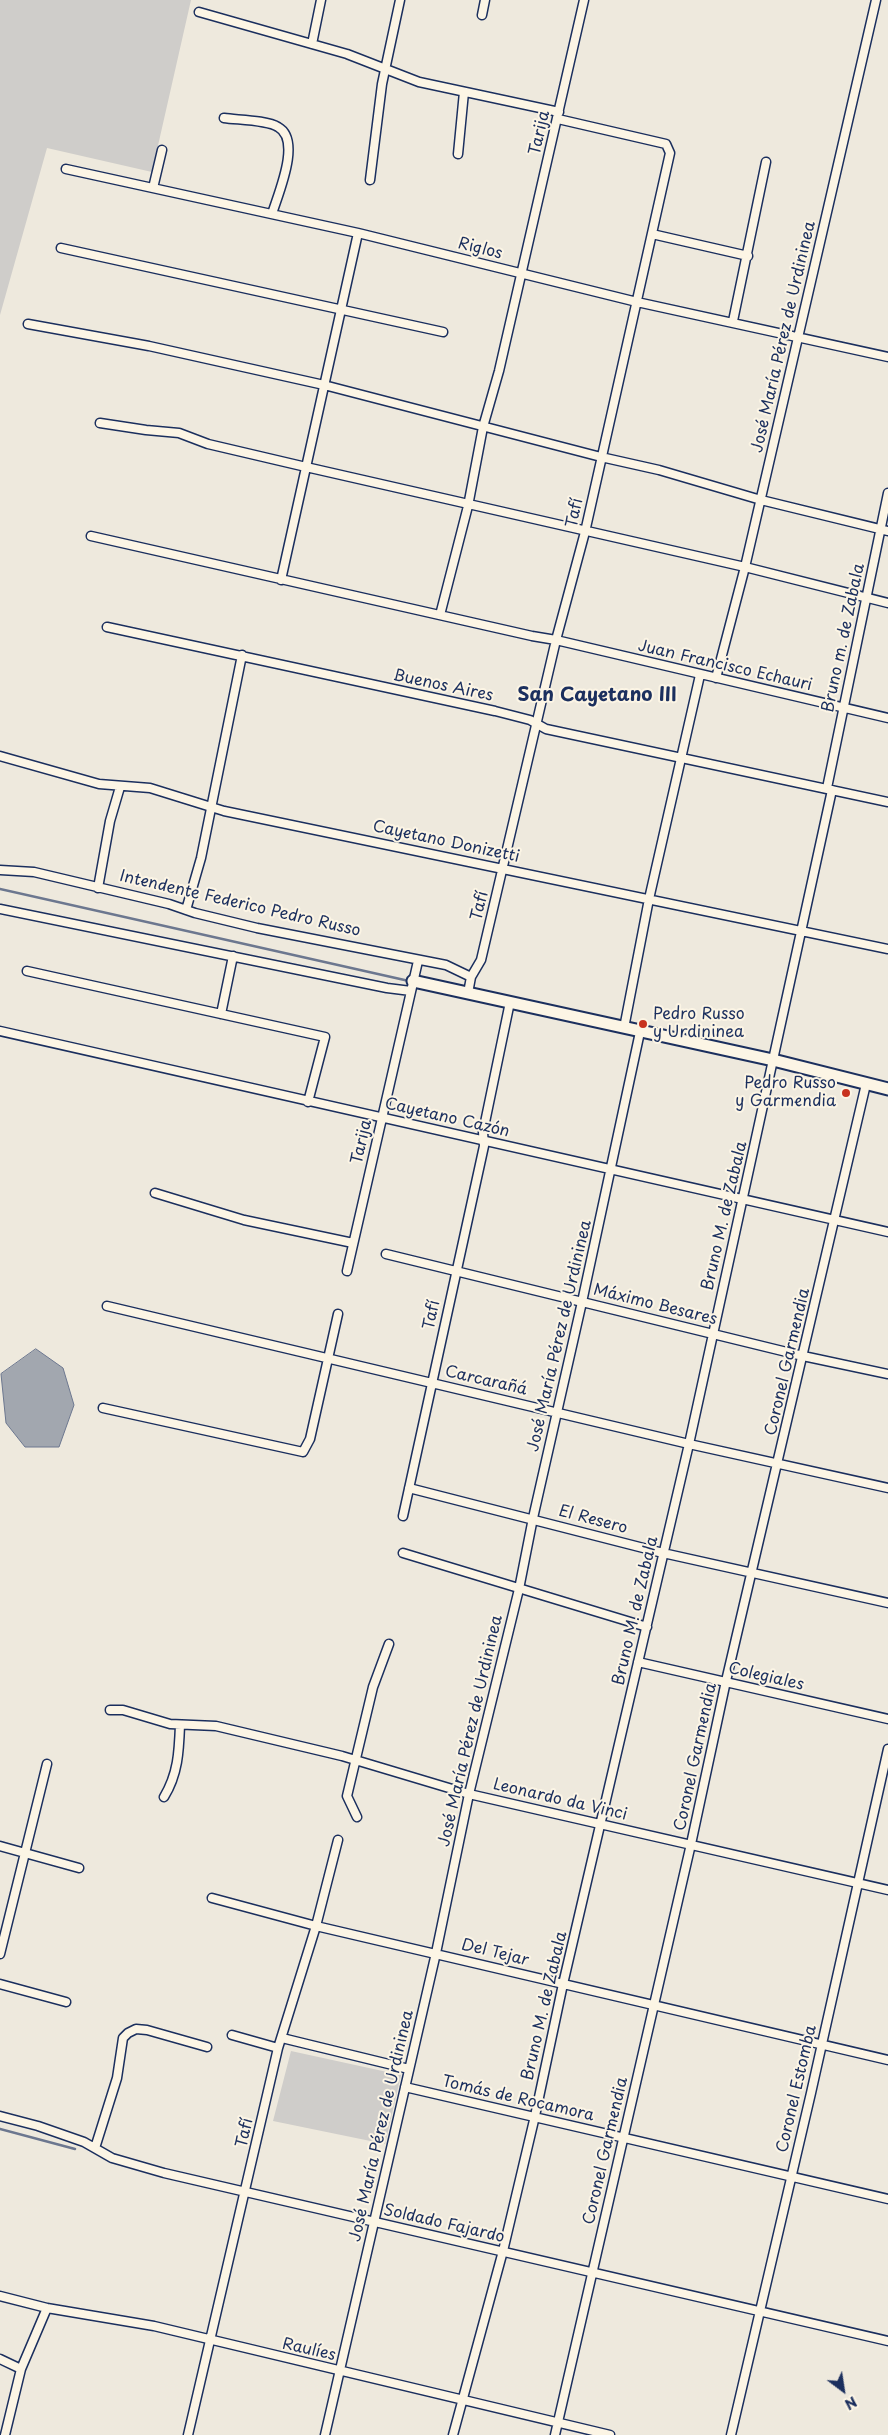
<!DOCTYPE html>
<html>
<head>
<meta charset="utf-8">
<style>
	body { margin:0 }
	#map { position:relative; width:888px; height:2435px; overflow:hidden; background:#eee9dd; font-family:"Playpen Sans",sans-serif }
	canvas { display:block }
	.north { position:absolute; left:818px; top:2365px; width:50px; height:50px; -webkit-text-stroke:4px #fcf5e5; paint-order:stroke; rotate:149deg; font-size:14px; font-weight:700; line-height:20px; text-align:center; color:#1b2f5e }
	.north::after { content:''; display:block; margin:auto; width:18px; height:22px; background:#1b2f5e; clip-path:polygon(50% 0,100% 100%,50% 72%,0 100%) }
</style>
</head>
<body>
<div id="map">
<canvas width="888" height="2435"></canvas>
<div class="north">N</div>
</div>
<script>
const ctx = document.querySelector('canvas').getContext('2d');
ctx.lineJoin = 'round';
function fillPath(path, color) { ctx.fillStyle = color; ctx.fill(path, 'evenodd'); }
function trace(path, color, width, dash) { ctx.strokeStyle = color; ctx.lineWidth = width; ctx.lineCap = dash ? 'butt' : 'round'; ctx.setLineDash(dash || []); ctx.stroke(path); }
function label(font, color, halo, rows, align = 'center') {
  ctx.font = font + ' "Playpen Sans",sans-serif'; ctx.lineWidth = 4; ctx.setLineDash([]); ctx.textBaseline = 'middle'; ctx.strokeStyle = halo; ctx.fillStyle = color; for (const [text, x, y, turn = 0] of rows) {
    ctx.save(); ctx.translate(x, y); ctx.rotate((+turn || 0) * Math.PI / 180); ctx.textAlign = isNaN(turn) ? turn : align; if (halo) ctx.strokeText(text, 0, 0); ctx.fillText(text, 0, 0); ctx.restore();
  }
}
fillPath(new Path2D(`
	M 0,0 L 191,0 L 152,172 L 47,148 L 0,315 Z
	M 291,2051 L 401,2075 L 385,2144 L 273,2121 Z`), '#cfcdca');
const water = new Path2D(`
	M 36,1349 L 63,1368 L 74,1405 L 59,1447 L 25,1447 L 6,1423 L 1,1374 Z`);
fillPath(water, '#a2a7af');
trace(water, '#6c778f', 1);
trace(new Path2D(`
	M 0,889 L 409,981
	M 0,2129 L 75,2149`), '#6c778f', 2.5);
const street = new Path2D(`
	M 199,12 L 347,54 L 419,82 L 559,112
	M 482,15 L 485,0
	M 312,44 L 321,0
	M 224,118 C 238,120 267,120 278,127 C 302,140 278,194 272,214
	M 458,154 L 464,92
	M 66,169 L 358,233 L 637,302 L 888,357
	M 370,180 L 382,84 L 400,0
	M 153,188 L 162,150
	M 652,234 L 748,256
	M 61,248 L 443,332
	M 733,321 L 766,162
	M 28,324 L 149,346 L 324,385 L 601,457 L 659,470 L 761,500 L 888,531
	M 100,423 L 146,430 L 179,433 L 208,444 L 306,467 L 745,567 L 888,603
	M 91,536 L 532,636 L 556,640 L 888,718
	M 281,580 L 358,233
	M 440,615 L 468,506 L 483,427 L 499,371 L 584,0
	M 107,627 L 495,711 L 530,720 L 546,729 L 888,802
	M 716,678 L 745,567 L 876,0
	M 0,756 L 99,784 L 150,788 L 224,811 L 888,949
	M 827,788 L 888,493
	M 0,870 L 34,872 L 169,904 L 195,913 L 257,928 L 446,965 L 471,977
	M 98,888 L 110,821 L 120,787
	M 0,909 L 387,988 L 411,991
	M 186,910 L 201,858 L 242,655
	M 27,971 L 325,1037 L 308,1102
	M 468,993 L 471,977 L 481,960 L 556,640 L 585,532 L 670,153 L 666,144 L 558,119
	M 221,1014 L 233,956
	M 624,1028 L 649,899 L 700,675
	M 0,1031 L 888,1232
	M 155,1193 L 244,1220 L 353,1243
	M 386,1254 L 803,1356 L 888,1374
	M 347,1271 L 418,961
	M 107,1306 L 689,1444 L 888,1488
	M 103,1408 L 303,1452 L 310,1439 L 338,1314
	M 409,1488 L 663,1553 L 888,1603
	M 403,1516 L 484,1146 L 483,1132 L 510,1002
	M 403,1553 L 647,1627
	M 638,1662 L 888,1719
	M 110,1710 L 123,1710 L 170,1724 L 216,1726 L 342,1756 L 469,1794 L 888,1890
	M 164,1797 C 178,1774 179,1752 180,1725
	M 357,1817 L 347,1796 L 373,1687 L 389,1644
	M 0,1846 L 79,1868
	M 212,1898 L 316,1926 L 888,2060
	M 0,1954 L 47,1764
	M 0,1984 L 66,2002
	M 232,2035 L 278,2048
	M 282,2038 L 409,2069
	M 405,2087 L 888,2199
	M 0,2116 L 38,2126 L 84,2142 L 112,2158 L 164,2173 L 888,2341
	M 95,2148 L 117,2078 L 123,2038 L 128,2033 L 136,2029 L 147,2030 L 207,2047
	M 0,2296 L 47,2308 L 154,2326 L 610,2435
	M 0,2359 L 21,2369
	M 5,2435 L 21,2369 L 47,2308
	M 188,2435 L 278,2048 L 316,1926 L 338,1840
	M 325,2435 L 436,1953 L 469,1794 L 519,1589 L 533,1518 L 582,1302 L 640,1032
	M 453,2435 L 503,2251 L 535,2116 L 563,1984 L 689,1444 L 832,790
	M 555,2435 L 691,1844 L 726,1681 L 866,1084
	M 731,2435 L 811,2093 L 888,1749`);
const secondary = new Path2D(`
	M 413,981 L 773,1060 L 888,1089`);
trace(street, '#1b2f5e', 11);
trace(secondary, '#1b2f5e', 15);
trace(street, '#fcf5e5', 8);
trace(secondary, '#fcf5e5', 11);
for (const [x, y, r, color] of [
	[643,1024,5,"#c8321e"],
	[846,1093,5,"#c8321e"]
]) { const dot = new Path2D(); dot.arc(x, y, r, 0, 2 * Math.PI); ctx.fillStyle = color; ctx.fill(dot); trace(dot, '#fcf5e5', 2); }
label('16px', '#1b2f5e', '#fcf5e5', [
	["Tarija",540,133,-77],
	["Riglos",480,249,14],
	["José María Pérez de Urdininea",784,337,-77],
	["Tafí",575,513,-78],
	["Bruno m. de Zabala",844,638,-78],
	["Juan Francisco Echauri",725,666,13],
	["Buenos Aires",443,686,12],
	["Cayetano Donizetti",446,842,12],
	["Intendente Federico Pedro Russo",240,904,13],
	["Tafí",480,906,-76],
	["Cayetano Cazón",447,1118,13],
	["Tarija",362,1142,-77],
	["Bruno M. de Zabala",725,1216,-77],
	["Máximo Besares",655,1305,14],
	["Tafí",432,1315,-78],
	["José María Pérez de Urdininea",560,1336,-77],
	["Coronel Garmendia",788,1362,-77],
	["Carcarañá",486,1381,13],
	["El Resero",593,1520,15],
	["Bruno M. de Zabala",636,1611,-77],
	["Colegiales",766,1677,13],
	["José María Pérez de Urdininea",471,1731,-77],
	["Coronel Garmendia",696,1757,-78],
	["Leonardo da Vinci",560,1800,13],
	["Del Tejar",495,1953,14],
	["Bruno M. de Zabala",545,2006,-77],
	["Coronel Estomba",797,2089,-77],
	["Tomás de Rocamora",518,2099,13],
	["José María Pérez de Urdininea",382,2126,-77],
	["Tafí",245,2133,-77],
	["Coronel Garmendia",606,2151,-77],
	["Soldado Fajardo",444,2224,13],
	["Raulíes",309,2350,13]
]);
label('16px', '#1b2f5e', '#fcf5e5', [
	["Pedro Russo",653,1015],
	["y Urdininea",653,1033],
	["Pedro Russo",836,1084,"right"],
	["y Garmendia",836,1102,"right"]
], 'left');
label('bold 19px', '#1b2f5e', '#fcf5e5', [
	["San Cayetano III",597,696]
]);
</script>
</body>
</html>
